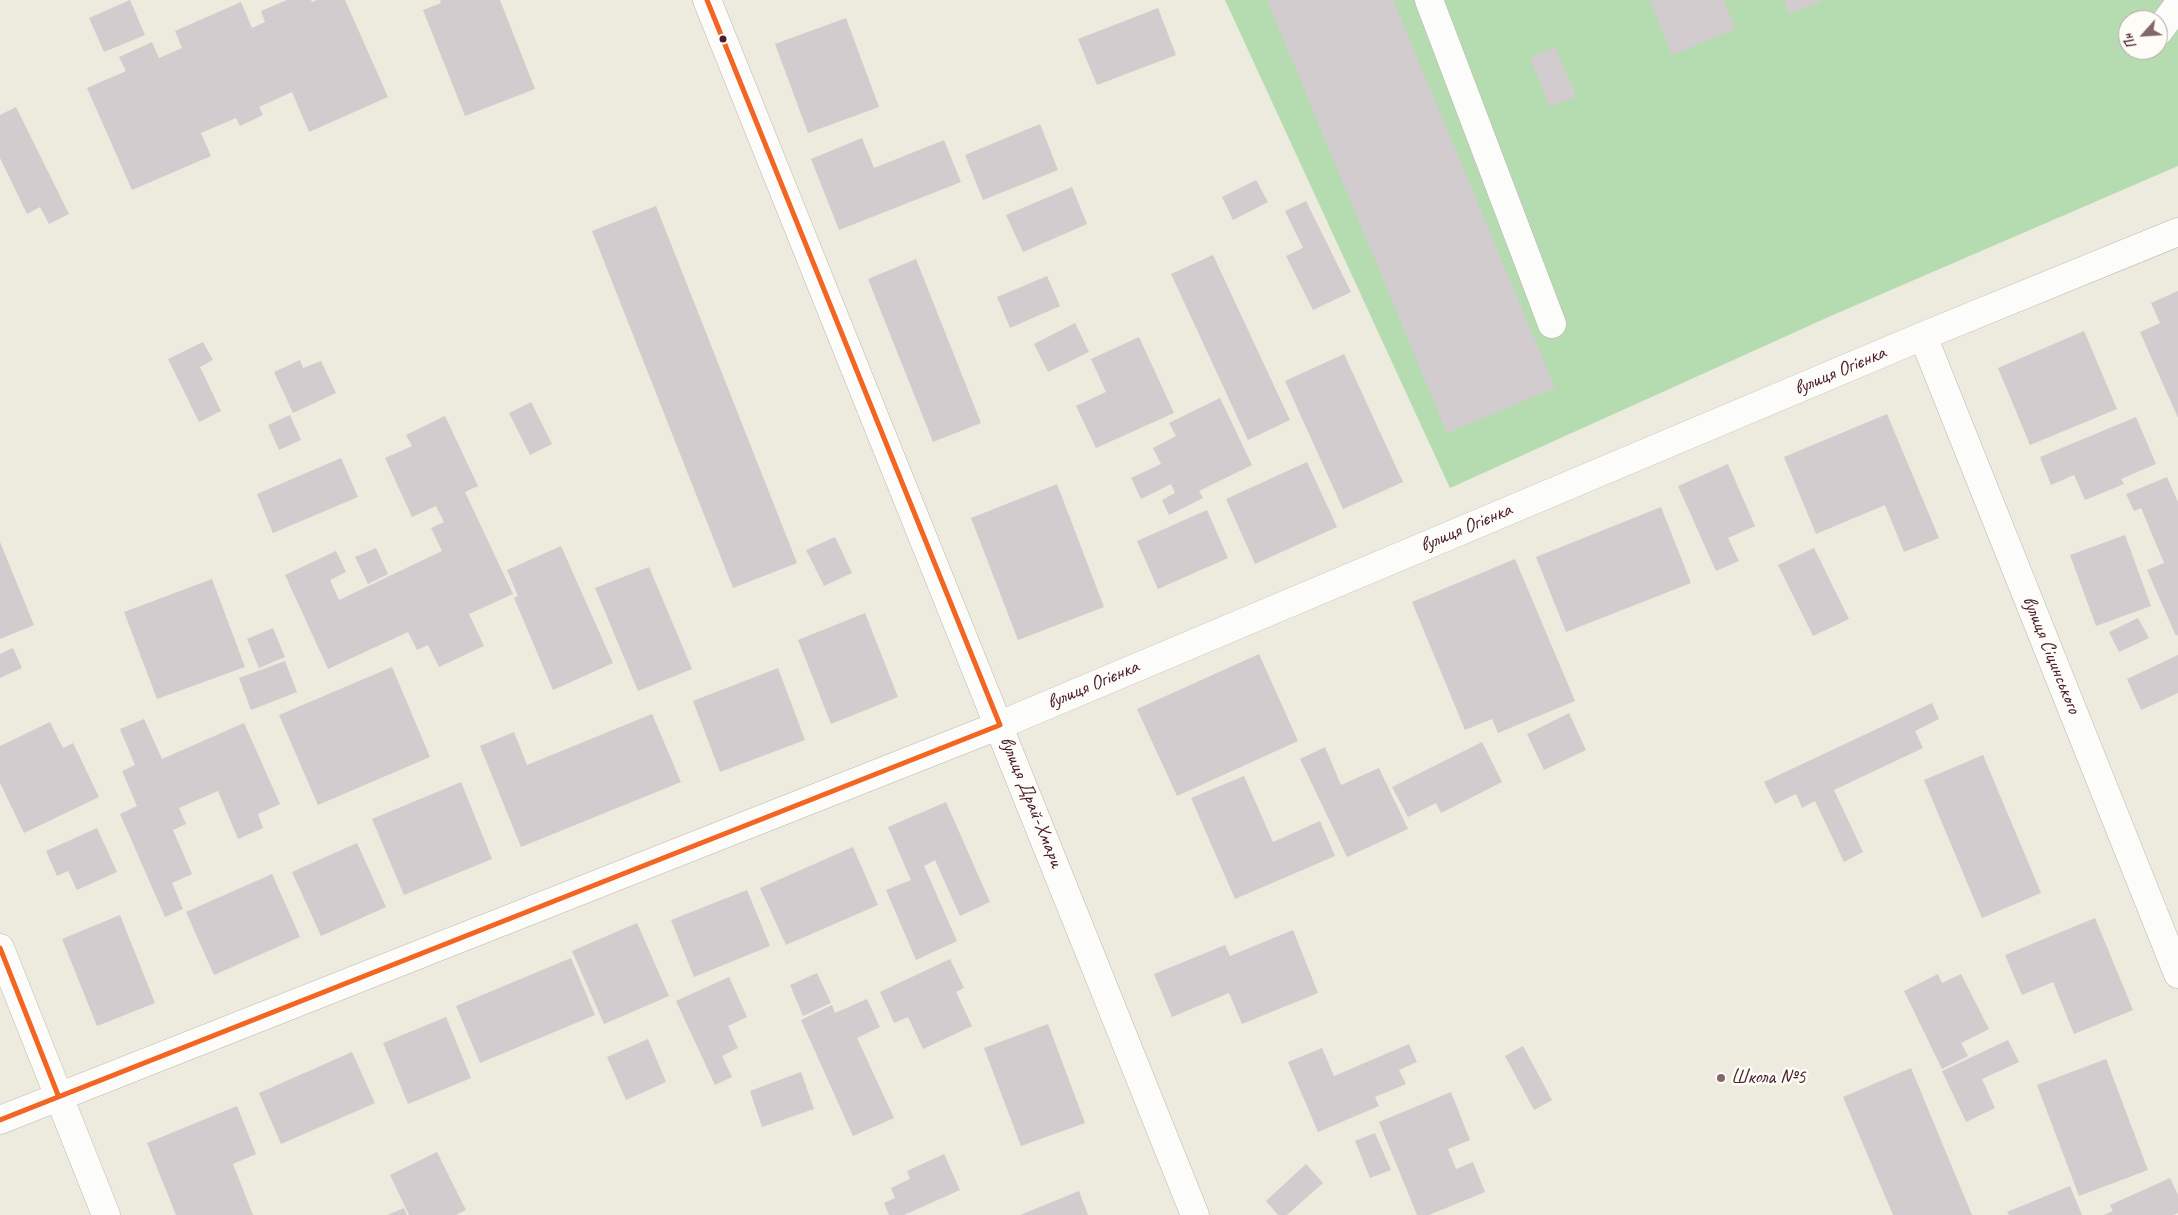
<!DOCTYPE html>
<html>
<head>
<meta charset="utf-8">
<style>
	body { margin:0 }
	#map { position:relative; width:2178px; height:1215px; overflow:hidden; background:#edeade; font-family:Caveat,sans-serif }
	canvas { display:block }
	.north { position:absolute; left:2118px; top:10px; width:50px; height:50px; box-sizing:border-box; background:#fdfcf7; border:1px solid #b5a4a5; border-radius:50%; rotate:244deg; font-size:14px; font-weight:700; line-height:20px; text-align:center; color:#4a1f2b }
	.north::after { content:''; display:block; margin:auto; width:18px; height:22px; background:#83666a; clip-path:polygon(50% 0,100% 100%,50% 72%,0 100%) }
</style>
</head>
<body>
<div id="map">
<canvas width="2178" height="1215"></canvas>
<div class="north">Пн</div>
</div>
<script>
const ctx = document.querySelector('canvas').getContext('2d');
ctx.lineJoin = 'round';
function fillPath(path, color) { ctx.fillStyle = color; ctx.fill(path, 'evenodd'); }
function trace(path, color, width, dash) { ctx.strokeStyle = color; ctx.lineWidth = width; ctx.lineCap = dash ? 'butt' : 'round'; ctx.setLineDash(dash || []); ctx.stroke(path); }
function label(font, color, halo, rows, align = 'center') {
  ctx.font = font + ' Caveat,sans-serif'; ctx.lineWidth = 5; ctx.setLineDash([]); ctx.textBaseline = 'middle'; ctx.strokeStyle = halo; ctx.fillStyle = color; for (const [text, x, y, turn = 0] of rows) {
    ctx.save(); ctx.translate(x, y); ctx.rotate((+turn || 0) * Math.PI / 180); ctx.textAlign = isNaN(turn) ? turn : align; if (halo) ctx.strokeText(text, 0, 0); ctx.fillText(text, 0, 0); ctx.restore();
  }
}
fillPath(new Path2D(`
	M 1225,0 L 2178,0 L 2178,166 L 1833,315 L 1450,488 ZM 2128,20 L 2158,20 L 2158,50 L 2128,50 Z`), '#b5dcb0');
fillPath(new Path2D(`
	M 130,0 L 145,35 L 104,52 L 89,18 Z
	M 287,0 L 311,0 L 312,2 L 317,0 L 345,0 L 388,97 L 309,132 L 292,92 L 259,107 L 263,115 L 240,126 L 236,118 L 201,133 L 211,156 L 132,190 L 87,88 L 126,71 L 119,57 L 152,42 L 159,58 L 182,48 L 175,31 L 241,2 L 252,28 L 265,22 L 261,11 Z
	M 440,0 L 500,0 L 535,89 L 465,116 L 423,10 L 441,3 Z
	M 1267,0 L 1393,0 L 1555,388 L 1447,433 Z
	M 1650,0 L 1724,0 L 1736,29 L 1672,55 Z
	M 1784,0 L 1821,0 L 1821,2 L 1789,14 Z
	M 1158,8 L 1176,55 L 1097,85 L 1078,39 Z
	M 846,18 L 879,107 L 808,133 L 775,44 Z
	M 1555,47 L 1576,96 L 1550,107 L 1530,58 Z
	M 16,107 L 69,214 L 49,224 L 40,207 L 27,214 L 0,158 L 0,115 Z
	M 1040,124 L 1058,170 L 983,200 L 965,155 Z
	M 862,138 L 874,168 L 944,140 L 961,182 L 839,230 L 811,159 Z
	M 1256,180 L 1268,202 L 1233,220 L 1222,197 Z
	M 1072,187 L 1087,224 L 1023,252 L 1006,215 Z
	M 1306,201 L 1351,292 L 1313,310 L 1286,256 L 1303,248 L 1285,211 Z
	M 656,206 L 797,563 L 733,588 L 592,231 Z
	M 1213,255 L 1290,420 L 1248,440 L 1171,274 Z
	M 916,259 L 981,423 L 933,442 L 868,279 Z
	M 1047,276 L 1060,306 L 1010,328 L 997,297 Z
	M 2178,291 L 2178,418 L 2140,332 L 2160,323 L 2151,303 Z
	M 1075,323 L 1089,352 L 1048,372 L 1034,344 Z
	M 2084,331 L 2117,409 L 2030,445 L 1998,368 Z
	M 1139,337 L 1174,413 L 1096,448 L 1076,406 L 1106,392 L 1091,359 Z
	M 203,342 L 213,360 L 200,367 L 221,411 L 199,422 L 168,359 Z
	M 1344,354 L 1403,482 L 1343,509 L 1285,381 Z
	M 300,360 L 303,368 L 321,361 L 336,393 L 293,413 L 274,372 Z
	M 1220,398 L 1252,465 L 1199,491 L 1203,498 L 1169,515 L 1162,500 L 1175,493 L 1171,484 L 1141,499 L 1131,478 L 1161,464 L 1153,448 L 1176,436 L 1169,423 Z
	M 531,402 L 552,444 L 530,455 L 509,413 Z
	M 1887,414 L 1939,538 L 1904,552 L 1885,505 L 1816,534 L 1784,457 Z
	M 290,415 L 301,440 L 279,450 L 268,425 Z
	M 445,416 L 478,486 L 465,492 L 513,594 L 469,614 L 484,646 L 439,667 L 428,645 L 417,650 L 408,632 L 328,669 L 285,575 L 336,551 L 346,572 L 330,580 L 339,600 L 442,551 L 431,528 L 444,522 L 436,506 L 412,517 L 385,458 L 412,446 L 406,435 Z
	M 2136,417 L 2156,464 L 2121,479 L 2124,484 L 2085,500 L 2074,475 L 2051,485 L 2040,457 Z
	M 341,458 L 358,497 L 273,533 L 257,494 Z
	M 1307,462 L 1337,527 L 1255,564 L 1226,499 Z
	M 1728,464 L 1755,526 L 1728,538 L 1739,561 L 1716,571 L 1678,486 Z
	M 2167,477 L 2178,502 L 2178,635 L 2176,636 L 2147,570 L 2164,563 L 2141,508 L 2134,511 L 2126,494 Z
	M 1057,484 L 1104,607 L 1018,640 L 971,518 Z
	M 1661,507 L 1691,583 L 1566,632 L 1536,557 Z
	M 1207,510 L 1228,558 L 1158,589 L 1137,541 Z
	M 2125,535 L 2151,606 L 2096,626 L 2070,555 Z
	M 835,537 L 852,573 L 824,586 L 806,550 Z
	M 0,542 L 34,625 L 0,639 Z
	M 561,546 L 613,663 L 553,690 L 514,598 L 518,596 L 507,570 Z
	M 376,548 L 388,574 L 368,584 L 355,557 Z
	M 1814,548 L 1849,619 L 1813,636 L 1778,565 Z
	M 1515,559 L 1575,701 L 1498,733 L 1492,719 L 1465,730 L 1412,602 Z
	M 649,567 L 692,669 L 638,691 L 595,588 Z
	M 212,579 L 245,667 L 157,699 L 124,612 Z
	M 865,613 L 898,697 L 831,724 L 798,640 Z
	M 2138,618 L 2149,638 L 2119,652 L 2109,632 Z
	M 273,628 L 285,657 L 259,668 L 247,639 Z
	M 13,648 L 22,668 L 0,678 L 0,654 Z
	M 1259,654 L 1298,741 L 1177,796 L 1137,709 Z
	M 2178,655 L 2178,693 L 2141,710 L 2127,679 Z
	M 285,661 L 297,692 L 251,710 L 239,678 Z
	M 392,667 L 430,757 L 318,805 L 279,715 Z
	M 778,668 L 805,740 L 720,772 L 693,701 Z
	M 1932,703 L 1939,719 L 1915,731 L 1923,748 L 1834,790 L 1863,852 L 1844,862 L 1815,801 L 1802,808 L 1796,794 L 1775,804 L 1764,782 Z
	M 1569,713 L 1586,750 L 1544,770 L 1527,734 Z
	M 652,714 L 681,782 L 521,847 L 480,746 L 514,732 L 527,765 Z
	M 144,719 L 162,759 L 244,723 L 280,804 L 258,814 L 263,828 L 238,839 L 218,791 L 179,808 L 186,824 L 173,830 L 192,874 L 172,883 L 183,909 L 165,917 L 120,814 L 137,806 L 122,771 L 135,765 L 120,729 Z
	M 50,722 L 63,748 L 73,743 L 99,797 L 24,833 L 0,783 L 0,746 Z
	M 1482,742 L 1502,782 L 1441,813 L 1436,803 L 1408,817 L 1392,787 Z
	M 1325,747 L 1341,785 L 1379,768 L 1408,829 L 1347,857 L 1300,759 Z
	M 1983,755 L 2041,893 L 1982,918 L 1924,780 Z
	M 1244,776 L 1273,842 L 1320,821 L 1335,856 L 1235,899 L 1191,798 Z
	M 461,782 L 492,859 L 404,895 L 372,819 Z
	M 946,802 L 990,902 L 960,916 L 935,860 L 924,866 L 957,941 L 916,960 L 886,890 L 911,880 L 888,827 Z
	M 97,828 L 117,872 L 77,890 L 68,871 L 57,876 L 46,851 Z
	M 357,843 L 386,907 L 321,936 L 292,872 Z
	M 853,847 L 878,905 L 786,945 L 760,888 Z
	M 272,874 L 300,937 L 214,975 L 186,912 Z
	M 747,890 L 770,946 L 694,977 L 671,920 Z
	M 120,915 L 155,1003 L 97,1026 L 62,939 Z
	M 2095,918 L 2133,1010 L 2074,1034 L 2053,982 L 2022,995 L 2005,955 Z
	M 637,923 L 669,996 L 604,1024 L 572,951 Z
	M 1293,930 L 1318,993 L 1242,1024 L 1229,993 L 1172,1017 L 1154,974 L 1225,945 L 1230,956 Z
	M 571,958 L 595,1015 L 480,1063 L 456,1006 Z
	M 950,959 L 964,988 L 956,992 L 972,1026 L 923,1049 L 908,1017 L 894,1023 L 880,992 Z
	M 817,973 L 831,1003 L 803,1016 L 790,985 Z
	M 1938,974 L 1942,983 L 1961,974 L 1989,1029 L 1961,1043 L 1968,1056 L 1942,1069 L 1904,991 Z
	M 729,977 L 747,1017 L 728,1026 L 738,1048 L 722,1056 L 732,1077 L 715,1085 L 676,1001 Z
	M 867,999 L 880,1027 L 857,1038 L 894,1118 L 853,1136 L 801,1020 L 832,1005 L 835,1013 Z
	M 446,1017 L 471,1078 L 408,1104 L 383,1043 Z
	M 1048,1024 L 1085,1123 L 1021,1146 L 984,1048 Z
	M 648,1039 L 666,1082 L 626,1100 L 607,1057 Z
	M 2008,1040 L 2019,1062 L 1982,1079 L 1995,1108 L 1966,1122 L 1942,1071 Z
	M 1409,1044 L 1417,1062 L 1399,1070 L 1406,1084 L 1375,1097 L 1379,1106 L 1318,1132 L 1288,1062 L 1322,1048 L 1334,1076 Z
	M 1523,1046 L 1552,1100 L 1534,1110 L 1505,1056 Z
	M 352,1052 L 375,1103 L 281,1144 L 259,1093 Z
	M 2106,1059 L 2148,1170 L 2079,1196 L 2037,1085 Z
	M 1911,1068 L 1972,1215 L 1893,1215 L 1843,1097 Z
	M 801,1072 L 814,1109 L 762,1127 L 750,1091 Z
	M 1451,1092 L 1470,1140 L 1448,1149 L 1456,1169 L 1473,1162 L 1485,1192 L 1429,1215 L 1417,1215 L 1379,1122 Z
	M 237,1106 L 256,1154 L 233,1164 L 253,1215 L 176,1215 L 147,1143 Z
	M 1375,1133 L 1391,1170 L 1370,1178 L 1355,1141 Z
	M 437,1152 L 466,1210 L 456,1215 L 409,1215 L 390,1175 Z
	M 944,1154 L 960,1190 L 904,1215 L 889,1215 L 884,1203 L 895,1198 L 891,1188 L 910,1179 L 907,1171 Z
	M 1306,1164 L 1323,1183 L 1287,1215 L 1278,1215 L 1266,1201 Z
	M 2170,1178 L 2178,1195 L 2178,1213 L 2173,1215 L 2103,1215 L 2113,1211 L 2110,1205 Z
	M 2070,1186 L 2082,1215 L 2009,1215 L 2007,1212 Z
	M 1079,1191 L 1088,1215 L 1020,1215 Z
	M 404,1208 L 407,1215 L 387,1215 Z`), '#d2cccf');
const minor = new Path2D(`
	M 707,0 L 1195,1215
	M 1429,0 L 1552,324
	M 2159,31 L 2178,5
	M 1923,336 L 2178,974
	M 0,948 L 106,1215
	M 0,1120 L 1000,725 L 1923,336 L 2178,232`);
trace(minor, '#bdb6b0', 29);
trace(minor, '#fcfcfa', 28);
trace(new Path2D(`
	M 0,948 L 58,1095
	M 0,1120 L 1000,725 L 707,0`), '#f26522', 5);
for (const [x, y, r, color] of [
	[723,39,4.5,"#4a1f2b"],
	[1721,1078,5,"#83666a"]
]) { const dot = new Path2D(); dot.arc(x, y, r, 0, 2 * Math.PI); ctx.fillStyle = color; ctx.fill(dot); trace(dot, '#fdfcf7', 2); }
label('20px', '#4a1f2b', '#fdfcf7', [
	["вулиця Огієнка",1840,371,-23],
	["вулиця Огієнка",1466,528,-23],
	["вулиця Сіцинського",2051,655,68],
	["вулиця Огієнка",1093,685,-23],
	["вулиця Драй-Хмари",1031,802,68]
]);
label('20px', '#4a1f2b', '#fdfcf7', [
	["Школа №5",1731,1078]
], 'left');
</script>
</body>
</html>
